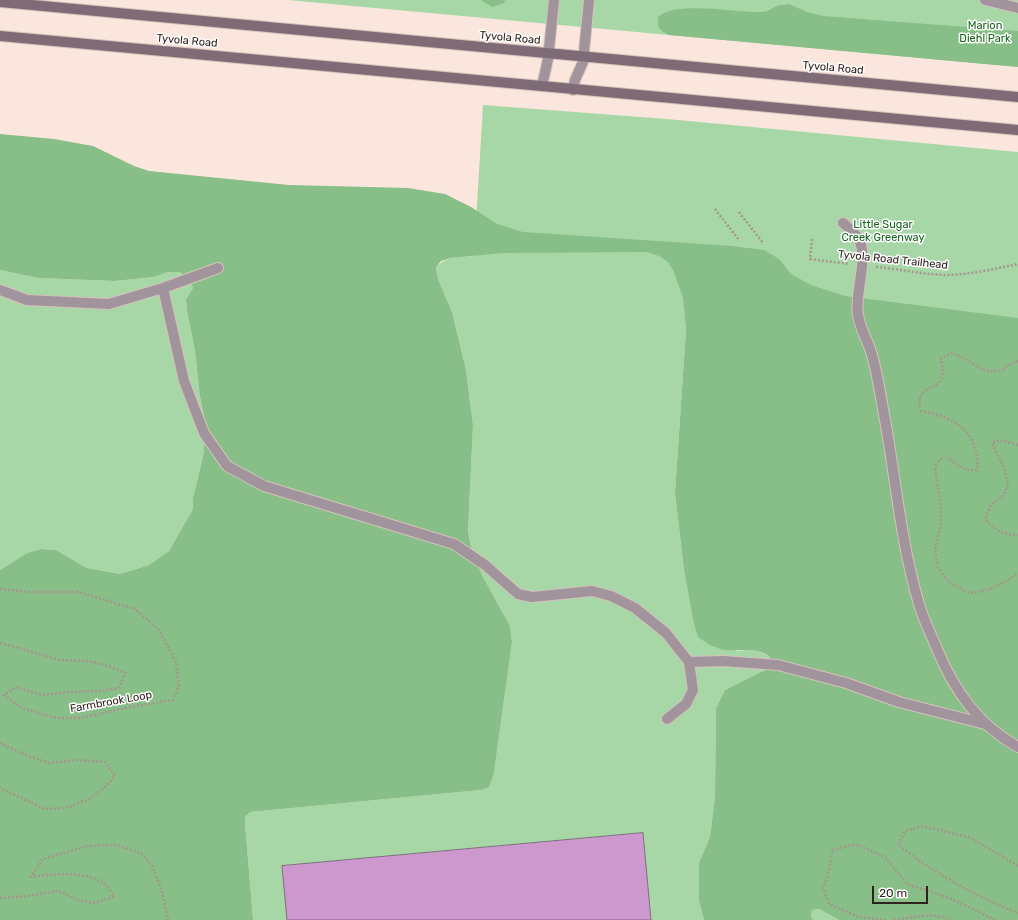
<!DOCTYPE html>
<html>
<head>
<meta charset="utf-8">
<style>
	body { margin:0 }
	#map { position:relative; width:1018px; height:920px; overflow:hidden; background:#fae6dc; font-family:Rubik,sans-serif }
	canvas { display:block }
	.scale { position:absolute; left:872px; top:886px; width:56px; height:18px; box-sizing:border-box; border:2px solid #2f231d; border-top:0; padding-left:5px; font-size:12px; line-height:14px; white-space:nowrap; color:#2f231d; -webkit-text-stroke:3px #fff; paint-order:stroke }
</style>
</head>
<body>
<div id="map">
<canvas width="1018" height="920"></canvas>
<div class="scale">20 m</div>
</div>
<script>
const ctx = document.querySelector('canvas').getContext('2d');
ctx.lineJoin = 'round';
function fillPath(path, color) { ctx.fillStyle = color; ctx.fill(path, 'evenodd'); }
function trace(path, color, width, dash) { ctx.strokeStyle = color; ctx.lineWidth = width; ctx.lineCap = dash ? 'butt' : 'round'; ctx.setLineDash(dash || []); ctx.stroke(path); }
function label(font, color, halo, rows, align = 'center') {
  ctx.font = font + ' Rubik,sans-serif'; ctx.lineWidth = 3; ctx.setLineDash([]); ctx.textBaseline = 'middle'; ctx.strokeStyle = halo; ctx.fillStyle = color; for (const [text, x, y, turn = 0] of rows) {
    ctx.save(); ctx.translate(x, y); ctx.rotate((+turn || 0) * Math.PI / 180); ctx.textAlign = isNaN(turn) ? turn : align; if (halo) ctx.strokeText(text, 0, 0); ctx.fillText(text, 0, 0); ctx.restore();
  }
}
fillPath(new Path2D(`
	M 288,0 L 1018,0 L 1018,67 Z
	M 483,105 L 667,119 L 1018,152 L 1018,334 L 684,304 L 686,330 L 675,493 L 684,570 L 693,620 L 737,651 C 749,649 760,649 770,657 L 767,669 L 725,690 L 716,708 L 715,796 L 710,837 L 699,863 L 699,901 L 704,920 L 253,920 L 245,823 L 245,817 L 250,812 L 481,790 L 494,773 L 512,642 L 510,626 L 482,575 L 471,547 L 468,531 L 473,425 L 466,370 L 452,312 L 438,279 L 436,267 C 446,256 461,257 474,256 Z
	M 0,270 L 38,278 L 115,281 L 154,277 L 168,272 L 180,272 L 191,283 L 193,288 L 186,299 L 187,311 L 195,351 L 200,397 L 204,416 L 204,452 L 193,498 L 193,509 L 169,551 L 149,565 L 120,574 L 87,568 L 56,550 L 41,549 L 27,553 L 0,570 Z
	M 819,909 L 839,920 L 813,920 L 811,916 L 812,910 Z`), '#a8d7a7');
fillPath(new Path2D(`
	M 481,0 L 505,0 L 504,3 L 492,7 Z
	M 789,4 L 807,12 L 823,16 L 1018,31 L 1018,67 L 669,35 C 660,30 657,29 658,17 C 676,0 737,13 762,12 C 768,12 774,7 779,5 C 782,5 786,5 789,4 Z
	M 0,134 L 54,139 L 93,146 L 134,166 L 149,171 L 289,185 L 408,188 L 445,194 L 471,207 L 497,224 L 523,232 L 732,246 L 764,250 L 779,259 L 791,274 L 811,285 L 845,296 L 1018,318 L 1018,920 L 839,920 L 819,909 L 812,910 L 811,916 L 813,920 L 704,920 L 699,901 L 699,863 L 710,837 L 715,796 L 716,708 L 725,690 L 767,669 L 770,657 C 754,644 733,655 715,647 C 709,645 704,641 698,637 L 693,620 L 684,570 L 675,493 L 686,330 L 683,297 L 673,270 L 668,262 L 659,256 L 647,252 L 502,253 L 451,258 L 441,261 L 436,267 L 438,279 L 452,312 L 466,370 L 473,425 L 468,531 L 471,547 L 482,575 L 510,626 L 512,642 L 494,773 L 489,787 L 481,790 L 250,812 L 245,817 L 245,823 L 253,920 L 0,920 L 0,570 L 27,553 L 41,549 L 56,550 L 87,568 L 120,574 L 149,565 L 169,551 L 193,509 L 193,498 L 204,452 L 204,416 L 200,397 L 195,351 L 187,311 L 186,299 L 193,288 L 191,283 L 180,272 L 168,272 L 154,277 L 115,281 L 38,278 L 0,270 Z`), '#88be87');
const building = new Path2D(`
	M 643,833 L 651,920 L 287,920 L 282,866 Z`);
fillPath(building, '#cd98ce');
trace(building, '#826c82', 1);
const service = new Path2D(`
	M 985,0 L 1018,8
	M 542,86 L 548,59 L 554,0
	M 573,90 L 575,80 L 583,62 L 589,0
	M 843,223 C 849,228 856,233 859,240 C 869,258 854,295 858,315 C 860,329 868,341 872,355 C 878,376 881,399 885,420 C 896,481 901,544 919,604 C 923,619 931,634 937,649 C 954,690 978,725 1018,747
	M 163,288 L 184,381 L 204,433 L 227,466 L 264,486 L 454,544 L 485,565 L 518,594 L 532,597 L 592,591 L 611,596 L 635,608 L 666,633 L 689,662 L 723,661 L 778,665 L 846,683 L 899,702 L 985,724
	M 0,290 L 27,300 L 109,304 L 163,288 L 218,268
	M 667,719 L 686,704 L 693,690 L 689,662`);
const secondary = new Path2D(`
	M 0,2 L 1018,97
	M 0,36 L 1018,130`);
trace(service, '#d5c3ba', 12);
trace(secondary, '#d5c3ba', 12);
trace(new Path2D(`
	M 715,209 L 739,240
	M 739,212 L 763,243
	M 812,239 L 810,259 L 849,264
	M 876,267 C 899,269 921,274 944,275 C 969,275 994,269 1018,264
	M 1018,361 C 1015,362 1012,363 1009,365 C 1006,366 1005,369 1002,370 C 979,376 969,356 950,353 L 941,359 C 942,364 944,373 942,378 C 937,391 913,385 921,411 C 945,416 968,423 975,449 C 977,457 979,462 977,470 C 963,473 956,461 944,456 L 938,462 L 935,467 L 941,508 L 941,524 L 935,549 L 938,568 L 950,583 L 970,593 L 988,590 L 1006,581 L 1018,574
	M 1018,445 L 999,440 L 992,443 L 1004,468 L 1008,484 L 1004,495 L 991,505 L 985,519 C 994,529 1004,536 1018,535
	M 0,589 L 28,592 L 78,592 L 135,609 L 159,630 L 176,662 L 179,686 L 173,700 L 130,707 L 81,718 L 57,718 L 22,708 L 4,695 L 16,687 L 41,695 L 71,692 L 100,691 L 119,688 L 125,673 L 108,666 L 87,661 L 59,660 L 19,648 L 0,643
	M 0,743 L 21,753 L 49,763 L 76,760 L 105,762 L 115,776 L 104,788 L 89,799 L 66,808 L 45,809 L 0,788
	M 1018,866 L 971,838 L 922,826 L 905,831 L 898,845 C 934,873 975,896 1018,913
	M 0,898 L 27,896 L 59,891 L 77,900 L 96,903 L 114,896 C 111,892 107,885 102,882 C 84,871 51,874 31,877 L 43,859 L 87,846 L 116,845 L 141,853 L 153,867 L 162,892 L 168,920
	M 886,920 L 859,917 L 829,904 L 823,888 L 827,878 L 833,850 L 855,844 L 885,857 L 907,884 L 952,899 L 995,920
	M 894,920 C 911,918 934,911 950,920`), '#a6958d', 2.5, [2, 2]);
trace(service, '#a2949c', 10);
trace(secondary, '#7f6b76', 10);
label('11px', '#16621d', '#fff', [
	["Marion",985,26],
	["Diehl Park",985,39],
	["Little Sugar",883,225],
	["Creek Greenway",883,238]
]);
label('11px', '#2f231d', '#fff', [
	["Tyvola Road",510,38,5],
	["Tyvola Road",187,41,5],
	["Tyvola Road",833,68,5],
	["Tyvola Road Trailhead",893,260,6],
	["Farmbrook Loop",111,702,-10]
]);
</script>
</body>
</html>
